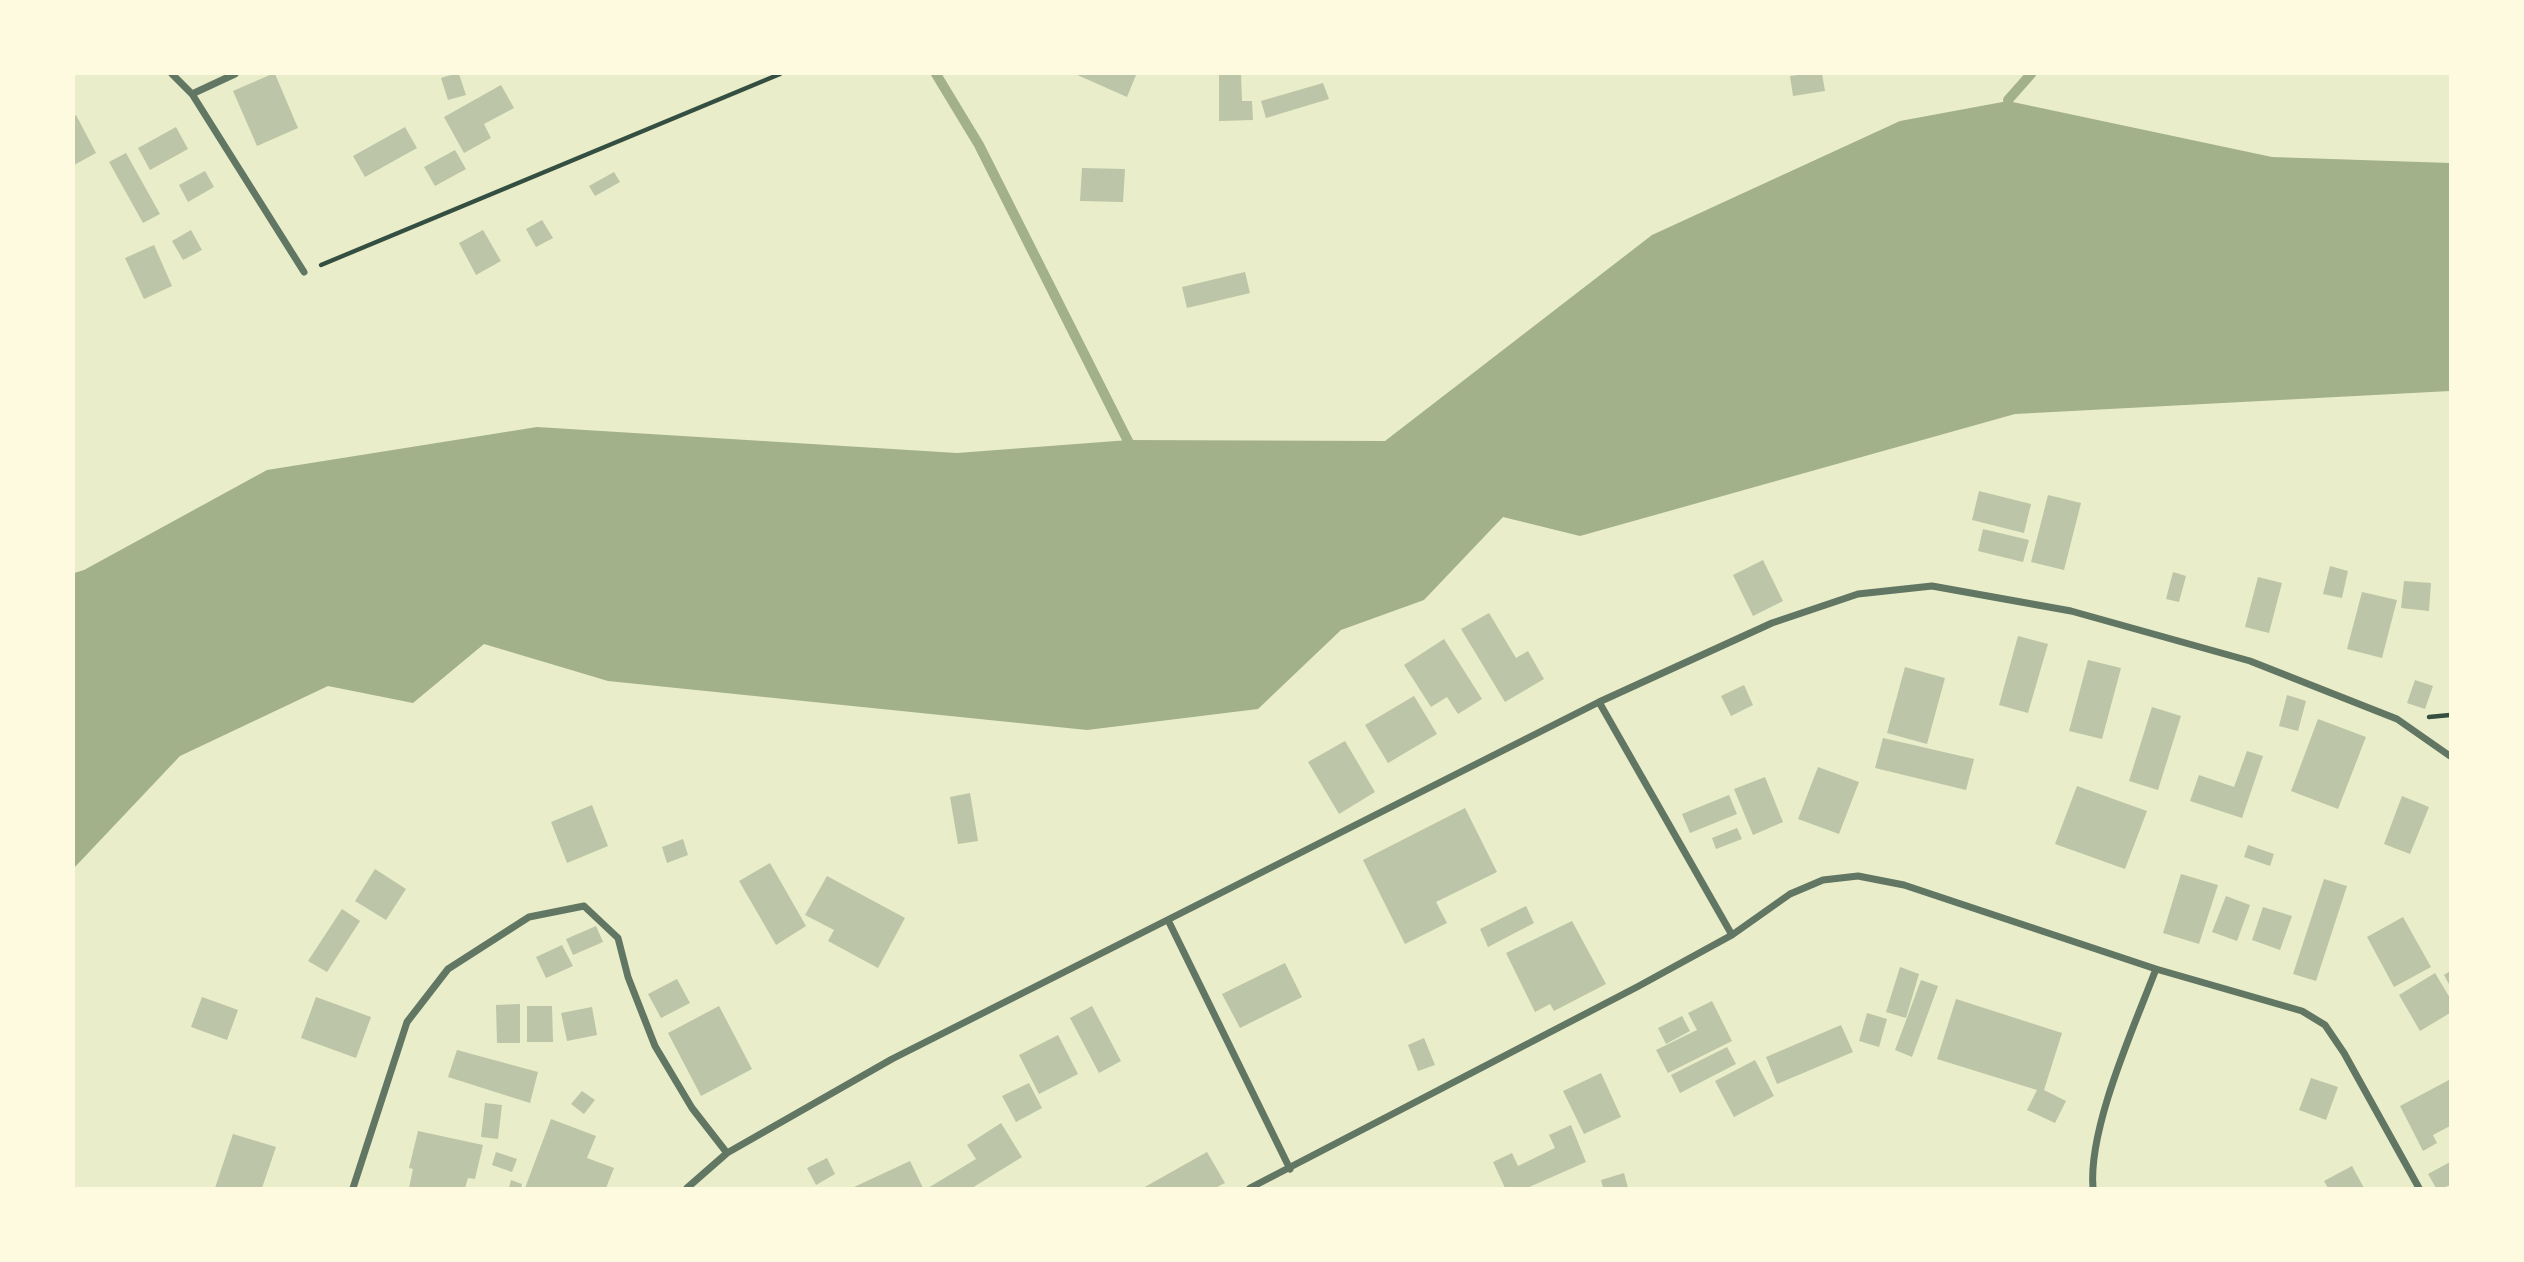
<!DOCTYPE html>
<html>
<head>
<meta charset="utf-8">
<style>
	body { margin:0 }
	#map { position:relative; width:2524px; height:1262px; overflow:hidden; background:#e9edc9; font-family:Barlow,sans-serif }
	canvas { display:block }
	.frame { position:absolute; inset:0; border:75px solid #fefae0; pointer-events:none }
</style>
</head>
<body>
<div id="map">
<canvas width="2524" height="1262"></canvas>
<div class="frame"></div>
</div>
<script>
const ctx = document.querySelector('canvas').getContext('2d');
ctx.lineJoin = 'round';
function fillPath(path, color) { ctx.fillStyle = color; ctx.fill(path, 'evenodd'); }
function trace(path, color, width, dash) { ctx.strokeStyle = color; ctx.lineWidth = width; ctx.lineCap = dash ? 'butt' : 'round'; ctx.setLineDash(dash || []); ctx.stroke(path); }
fillPath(new Path2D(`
	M 2008,101 L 2272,157 L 2450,163 L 2450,391 L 2015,414 L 1580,536 L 1503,517 L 1424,600 L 1341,630 L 1258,709 L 1087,730 L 608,681 L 484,644 L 413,703 L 328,686 L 180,756 L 74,868 L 74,573 L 84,570 L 267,470 L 537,427 L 957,453 L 1129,440 L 1385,441 L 1652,235 L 1900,121 Z`), '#a3b18a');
trace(new Path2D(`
	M 936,74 L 979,145 L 1133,451
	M 2008,100 L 2031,74`), '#a3b18a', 10);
fillPath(new Path2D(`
	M 272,74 L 275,74 L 298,128 L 257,146 L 233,91 Z
	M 454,74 L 459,74 L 466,95 L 448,100 L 441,78 Z
	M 1075,74 L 1132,74 L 1136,75 L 1127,97 Z
	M 1219,74 L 1241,74 L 1242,101 L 1252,101 L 1253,120 L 1219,121 Z
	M 1806,74 L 1822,74 L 1825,91 L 1793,96 L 1790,76 Z
	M 1323,83 L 1329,99 L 1266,118 L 1261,101 Z
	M 501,85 L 514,108 L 484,124 L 491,138 L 464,153 L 444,117 Z
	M 76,115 L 96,153 L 74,165 L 74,117 Z
	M 176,127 L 188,149 L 150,170 L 138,148 Z
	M 405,127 L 417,148 L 365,177 L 353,156 Z
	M 455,150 L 466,169 L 435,186 L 424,167 Z
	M 126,153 L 160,214 L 143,223 L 109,162 Z
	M 1082,168 L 1125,169 L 1123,202 L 1080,201 Z
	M 205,171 L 214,187 L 188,202 L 179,185 Z
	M 614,172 L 620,182 L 595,196 L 589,186 Z
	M 542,220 L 553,238 L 536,247 L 526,229 Z
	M 191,230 L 202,250 L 183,260 L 172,241 Z
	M 483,230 L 501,261 L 476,275 L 459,243 Z
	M 154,245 L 172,286 L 144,299 L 125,258 Z
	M 1245,272 L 1250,293 L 1187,308 L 1182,287 Z
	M 1979,491 L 2031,504 L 2024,533 L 1972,520 Z
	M 2048,495 L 2081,503 L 2064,570 L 2031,562 Z
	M 1983,529 L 2029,540 L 2023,562 L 1978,551 Z
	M 1763,560 L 1783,601 L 1753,616 L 1733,575 Z
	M 2330,566 L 2348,571 L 2342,598 L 2323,594 Z
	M 2173,572 L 2186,576 L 2179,602 L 2166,599 Z
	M 2258,577 L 2282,583 L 2269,633 L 2245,627 Z
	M 2404,581 L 2431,583 L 2429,611 L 2401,608 Z
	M 2362,592 L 2397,600 L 2382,658 L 2347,649 Z
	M 1489,613 L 1516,658 L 1528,651 L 1544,679 L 1505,702 L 1461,629 Z
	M 2018,636 L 2048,644 L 2028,713 L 1999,705 Z
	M 1444,639 L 1482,699 L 1458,714 L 1447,697 L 1431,707 L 1404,665 Z
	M 2088,660 L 2121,668 L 2102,739 L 2069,731 Z
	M 1905,667 L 1945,678 L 1927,744 L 1887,733 Z
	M 2415,680 L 2433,686 L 2425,709 L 2407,703 Z
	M 1744,685 L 1753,705 L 1731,716 L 1721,696 Z
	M 2287,695 L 2306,701 L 2298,731 L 2279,726 Z
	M 1414,696 L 1437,734 L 1388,763 L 1365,725 Z
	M 2152,707 L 2181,716 L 2158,790 L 2129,781 Z
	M 2318,719 L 2366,737 L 2338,809 L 2291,791 Z
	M 1883,738 L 1974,759 L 1966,790 L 1875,768 Z
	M 1345,741 L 1375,792 L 1339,814 L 1308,762 Z
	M 2247,751 L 2263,756 L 2242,818 L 2190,801 L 2199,775 L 2234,787 Z
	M 1818,767 L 1859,782 L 1839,834 L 1798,819 Z
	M 1765,777 L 1783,822 L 1753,835 L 1734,789 Z
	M 2077,786 L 2147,811 L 2125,869 L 2055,844 Z
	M 970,793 L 978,841 L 958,844 L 950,797 Z
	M 1729,795 L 1737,814 L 1690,833 L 1682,814 Z
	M 2402,796 L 2429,807 L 2410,854 L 2384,844 Z
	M 592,805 L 608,846 L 567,863 L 551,822 Z
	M 1465,808 L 1497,872 L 1436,902 L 1447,923 L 1405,944 L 1363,860 Z
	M 1737,828 L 1742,839 L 1716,849 L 1712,838 Z
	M 683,839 L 688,855 L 667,863 L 662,847 Z
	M 2248,845 L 2274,854 L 2270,866 L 2244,857 Z
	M 770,863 L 806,926 L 776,945 L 739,881 Z
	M 375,869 L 406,889 L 386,920 L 355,901 Z
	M 2181,874 L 2218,885 L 2199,944 L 2163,933 Z
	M 827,876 L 905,918 L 878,968 L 828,941 L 834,930 L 805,915 Z
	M 2324,879 L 2347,886 L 2316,981 L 2293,974 Z
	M 2226,896 L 2250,905 L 2237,941 L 2212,932 Z
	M 1526,906 L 1534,923 L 1488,947 L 1480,929 Z
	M 2263,907 L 2292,916 L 2280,950 L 2252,940 Z
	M 342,909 L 360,921 L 327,972 L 308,961 Z
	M 2403,917 L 2431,967 L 2394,987 L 2367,937 Z
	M 1572,921 L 1606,984 L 1554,1011 L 1550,1004 L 1535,1012 L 1506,953 Z
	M 596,926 L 603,942 L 573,955 L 566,939 Z
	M 562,945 L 573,966 L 546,978 L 536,957 Z
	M 1285,963 L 1302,997 L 1240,1028 L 1222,994 Z
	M 1900,967 L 1919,974 L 1906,1018 L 1886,1012 Z
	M 2450,971 L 2450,986 L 2444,975 Z
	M 2435,973 L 2450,998 L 2450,1013 L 2420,1031 L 2399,995 Z
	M 677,979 L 690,1003 L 661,1018 L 648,994 Z
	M 1921,980 L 1938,986 L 1912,1057 L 1895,1050 Z
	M 202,997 L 238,1010 L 227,1040 L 191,1027 Z
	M 316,997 L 371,1017 L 356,1058 L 301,1038 Z
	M 1956,999 L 2062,1033 L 2044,1090 L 2066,1101 L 2055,1123 L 2027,1110 L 2037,1090 L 1937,1059 Z
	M 1712,1001 L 1732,1041 L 1668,1073 L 1656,1050 L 1697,1030 L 1688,1013 Z
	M 520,1004 L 520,1043 L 497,1043 L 496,1005 Z
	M 527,1006 L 552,1006 L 553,1042 L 527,1042 Z
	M 719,1006 L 752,1069 L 701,1096 L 668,1033 Z
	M 1092,1006 L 1121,1061 L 1099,1073 L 1070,1018 Z
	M 592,1007 L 597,1035 L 567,1041 L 561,1013 Z
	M 1867,1013 L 1887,1019 L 1879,1047 L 1859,1041 Z
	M 1682,1016 L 1690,1031 L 1666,1044 L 1658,1028 Z
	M 1841,1025 L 1853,1052 L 1777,1084 L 1766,1057 Z
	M 1058,1035 L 1078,1074 L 1039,1094 L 1019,1055 Z
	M 1424,1038 L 1435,1065 L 1418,1071 L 1408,1045 Z
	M 1727,1047 L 1736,1064 L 1680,1093 L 1671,1075 Z
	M 457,1050 L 538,1072 L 530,1103 L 448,1077 Z
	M 1755,1060 L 1774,1096 L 1734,1117 L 1715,1081 Z
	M 1601,1073 L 1621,1117 L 1584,1134 L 1563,1091 Z
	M 2311,1078 L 2338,1087 L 2326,1120 L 2299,1110 Z
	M 2449,1080 L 2450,1126 L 2433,1135 L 2437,1143 L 2423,1151 L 2400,1106 Z
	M 1029,1083 L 1042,1108 L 1016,1122 L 1002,1096 Z
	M 582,1091 L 595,1100 L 584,1114 L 571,1104 Z
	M 485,1103 L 502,1105 L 498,1139 L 481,1137 Z
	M 551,1119 L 596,1136 L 587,1158 L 614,1168 L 606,1188 L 525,1188 Z
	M 1001,1123 L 1022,1157 L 972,1188 L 928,1188 L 976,1159 L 967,1145 Z
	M 1571,1125 L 1586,1162 L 1527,1188 L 1505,1188 L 1493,1162 L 1512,1153 L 1518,1166 L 1555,1148 L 1549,1135 Z
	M 418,1131 L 483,1145 L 475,1179 L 468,1178 L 465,1188 L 409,1188 L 413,1169 L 409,1168 Z
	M 233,1134 L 276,1147 L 262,1188 L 215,1188 Z
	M 496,1152 L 517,1159 L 512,1172 L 492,1165 Z
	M 1207,1152 L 1225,1183 L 1215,1188 L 1143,1188 Z
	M 827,1158 L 835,1174 L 816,1185 L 807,1168 Z
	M 910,1161 L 923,1188 L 852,1188 Z
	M 2450,1162 L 2450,1185 L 2443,1188 L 2436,1188 L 2428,1174 Z
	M 2352,1166 L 2364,1188 L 2328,1188 L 2324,1181 Z
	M 1624,1173 L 1628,1188 L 1603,1188 L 1601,1180 Z
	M 511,1180 L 522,1184 L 521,1188 L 509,1188 Z`), '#bcc5a7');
trace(new Path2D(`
	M 321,265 L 780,74
	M 2429,717 L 2450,715`), '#344e41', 4.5);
trace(new Path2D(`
	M 172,74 L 192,94 L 304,272
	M 192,94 L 235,74
	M 1599,702 L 1732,935
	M 1168,920 L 1290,1169
	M 353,1188 L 407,1022 L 448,969 L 529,917 L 584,906 L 618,938 L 628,977 L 655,1046 L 692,1108 L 727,1153
	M 687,1188 L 727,1153 L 892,1059 L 1599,702 L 1772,623 L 1858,594 L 1932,586 L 2071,611 L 2250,661 L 2397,719 L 2450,756
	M 1250,1188 L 1637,987 L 1732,935 L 1790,894 L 1823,880 L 1858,876 L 1904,885 L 2156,969 L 2302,1011 L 2325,1025 L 2344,1053 L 2419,1188
	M 2093,1188 C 2088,1128 2134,1027 2156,969`), '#617663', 7);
</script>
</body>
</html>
